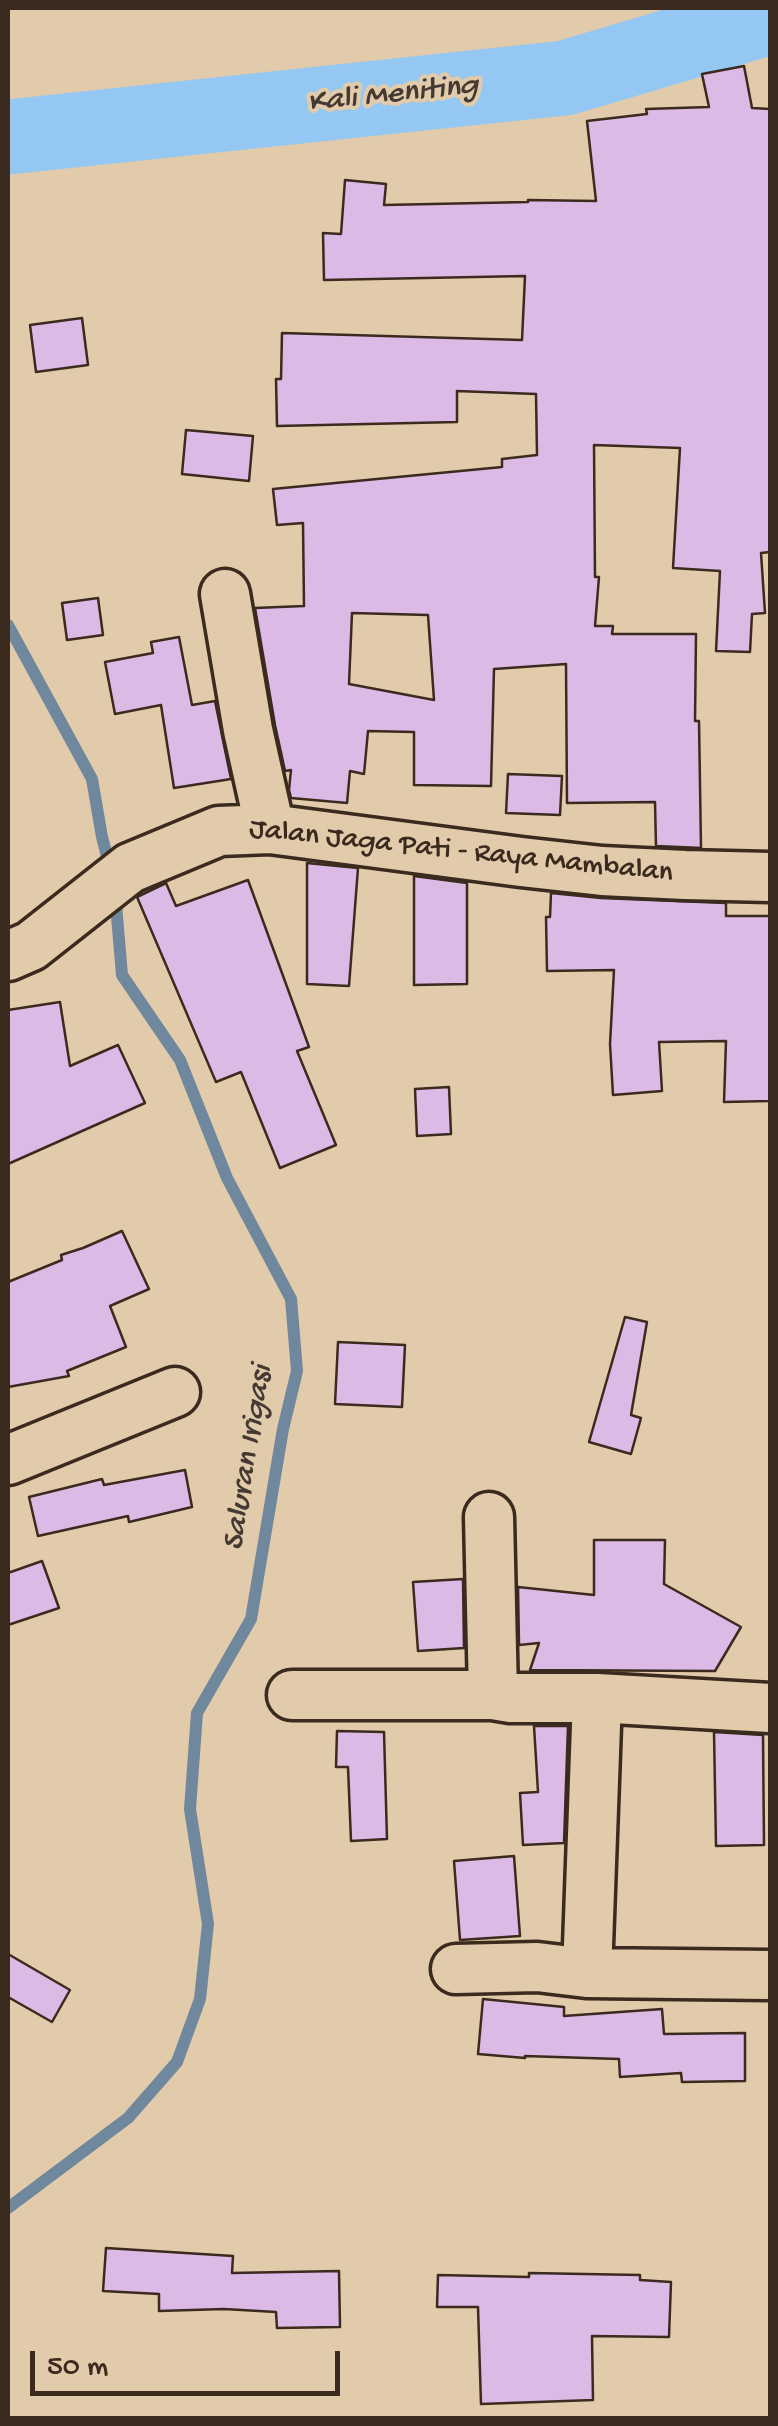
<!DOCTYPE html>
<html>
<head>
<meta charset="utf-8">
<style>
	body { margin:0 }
	#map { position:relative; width:778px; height:2426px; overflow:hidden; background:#e1cbab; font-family:"Gochi Hand",sans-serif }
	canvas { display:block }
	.frame { position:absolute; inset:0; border:10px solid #3b2a1e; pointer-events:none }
	.scale { position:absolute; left:30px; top:2351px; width:310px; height:45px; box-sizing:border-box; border:5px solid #3b2a1e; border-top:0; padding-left:12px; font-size:30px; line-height:35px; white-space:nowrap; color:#3b2a1e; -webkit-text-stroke:8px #e1cbab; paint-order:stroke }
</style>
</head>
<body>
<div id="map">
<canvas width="778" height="2426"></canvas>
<div class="frame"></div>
<div class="scale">50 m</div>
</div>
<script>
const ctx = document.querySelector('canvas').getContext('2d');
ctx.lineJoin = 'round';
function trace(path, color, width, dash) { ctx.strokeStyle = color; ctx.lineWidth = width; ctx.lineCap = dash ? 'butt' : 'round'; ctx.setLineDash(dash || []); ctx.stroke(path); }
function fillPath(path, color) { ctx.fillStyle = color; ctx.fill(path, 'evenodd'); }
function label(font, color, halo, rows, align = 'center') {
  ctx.font = font + ' "Gochi Hand",sans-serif'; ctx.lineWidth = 8; ctx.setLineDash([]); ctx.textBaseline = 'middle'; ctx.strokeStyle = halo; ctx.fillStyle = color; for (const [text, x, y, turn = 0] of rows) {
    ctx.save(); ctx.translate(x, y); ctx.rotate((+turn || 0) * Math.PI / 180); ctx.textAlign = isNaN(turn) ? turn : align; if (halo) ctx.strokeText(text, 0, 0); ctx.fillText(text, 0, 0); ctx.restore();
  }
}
trace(new Path2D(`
	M 8,625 L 92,779 L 102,837 L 110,868
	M 8,2208 L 128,2118 L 177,2062 L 200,1999 L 208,1924 L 190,1809 L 197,1713 L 251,1619 L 283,1429 L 297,1371 L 291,1299 L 227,1178 L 180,1060 L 122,975 L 115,893`), '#70889d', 12);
trace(new Path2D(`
	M 8,137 L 565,78 L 770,17`), '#94c7f1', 75);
const building = new Path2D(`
	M 744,66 L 752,108 L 770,109 L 770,552 L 761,553 L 765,613 L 752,614 L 750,652 L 716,651 L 720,571 L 673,568 L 680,448 L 594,445 L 595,577 L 599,577 L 595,626 L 613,626 L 612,634 L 696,634 L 695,721 L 699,721 L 701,848 L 656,846 L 655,802 L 567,803 L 566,664 L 494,669 L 491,786 L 414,785 L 414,732 L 368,731 L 364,774 L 350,771 L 347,803 L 291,798 L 289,790 L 291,770 L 285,771 L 275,725 L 255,608 L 304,606 L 303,523 L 277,525 L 273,489 L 502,467 L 502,459 L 537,455 L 536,394 L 457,391 L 457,422 L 277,426 L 276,379 L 281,379 L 282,333 L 522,340 L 525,276 L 324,280 L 323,233 L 341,234 L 345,180 L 386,184 L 384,205 L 528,202 L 528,200 L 596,201 L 587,121 L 647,114 L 646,109 L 709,107 L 702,74 ZM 352,613 L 428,615 L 434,700 L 349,684 Z
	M 82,318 L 88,365 L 36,372 L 30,325 Z
	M 186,430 L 253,436 L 249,481 L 182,474 Z
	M 98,598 L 103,635 L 67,640 L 62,603 Z
	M 179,637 L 192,705 L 215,701 L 231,779 L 174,788 L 161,705 L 115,714 L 105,662 L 153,653 L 151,642 Z
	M 508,774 L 562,776 L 560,815 L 506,813 Z
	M 307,863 L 358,868 L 349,986 L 307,984 Z
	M 414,876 L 467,883 L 467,984 L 414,985 Z
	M 248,880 L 309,1047 L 297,1051 L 336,1145 L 280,1168 L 241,1072 L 216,1082 L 137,897 L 166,883 L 176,906 Z
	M 551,893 L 601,898 L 726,903 L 726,916 L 770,916 L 770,1101 L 724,1102 L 726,1041 L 659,1042 L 662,1091 L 613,1095 L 610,1044 L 614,970 L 547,971 L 546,917 L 550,917 Z
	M 60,1002 L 70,1066 L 118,1045 L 145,1103 L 8,1164 L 8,1010 Z
	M 449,1087 L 451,1134 L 417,1136 L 415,1089 Z
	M 122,1231 L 149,1289 L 110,1306 L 126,1347 L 67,1371 L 69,1376 L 8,1387 L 8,1282 L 62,1260 L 61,1255 L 83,1248 Z
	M 625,1317 L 647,1322 L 631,1415 L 641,1418 L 631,1454 L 589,1442 Z
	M 338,1342 L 405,1345 L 402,1407 L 335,1404 Z
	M 185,1470 L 192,1507 L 129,1522 L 128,1516 L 38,1536 L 29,1497 L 102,1479 L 104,1485 Z
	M 594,1540 L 665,1540 L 664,1584 L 741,1627 L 715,1671 L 530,1670 L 539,1643 L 519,1645 L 518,1587 L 594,1595 Z
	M 42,1561 L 59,1608 L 8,1625 L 8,1573 Z
	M 463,1579 L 464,1648 L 418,1651 L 413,1582 Z
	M 534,1726 L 568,1726 L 564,1843 L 523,1845 L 520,1793 L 538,1792 Z
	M 337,1731 L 384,1732 L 387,1839 L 351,1841 L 348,1767 L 336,1767 Z
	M 714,1732 L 763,1735 L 764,1845 L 716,1846 Z
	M 514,1856 L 520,1936 L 460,1940 L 454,1861 Z
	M 8,1954 L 70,1990 L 52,2022 L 8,1997 Z
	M 483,1999 L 564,2007 L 564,2016 L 662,2009 L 664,2034 L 745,2033 L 745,2081 L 682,2082 L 681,2073 L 620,2077 L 619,2059 L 525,2056 L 525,2058 L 478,2054 Z
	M 106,2248 L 233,2256 L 232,2273 L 339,2271 L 340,2327 L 277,2328 L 276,2312 L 224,2309 L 159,2311 L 159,2294 L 103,2291 Z
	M 529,2273 L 640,2275 L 640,2280 L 671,2282 L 669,2337 L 592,2336 L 593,2400 L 481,2404 L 478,2307 L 437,2307 L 438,2275 L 529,2277 Z`);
fillPath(building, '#dcbae6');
trace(building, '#3b2a1e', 2.5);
const minor = new Path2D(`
	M 225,594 L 248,730 L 270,829
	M 8,956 L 31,946 L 130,868 L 219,831 L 270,829 L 521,862 L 602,871 L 685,875 L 770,877
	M 8,1460 L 175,1392
	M 489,1517 L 493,1695 L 511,1698 L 597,1698 L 770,1708
	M 292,1695 L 493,1695
	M 456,1969 L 537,1967 L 587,1973 L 597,1698
	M 587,1973 L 770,1975`);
trace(minor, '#3b2a1e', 55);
trace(minor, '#e1cbab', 48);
label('30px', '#3b2a1e', '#e1cbab', [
	["Jalan Jaga Pati - Raya Mambalan",461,853,6]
]);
label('italic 32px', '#443a33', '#e1cbab', [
	["Kali Meniting",393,96,-6],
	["Saluran Irigasi",250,1458,-81]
]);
</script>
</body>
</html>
